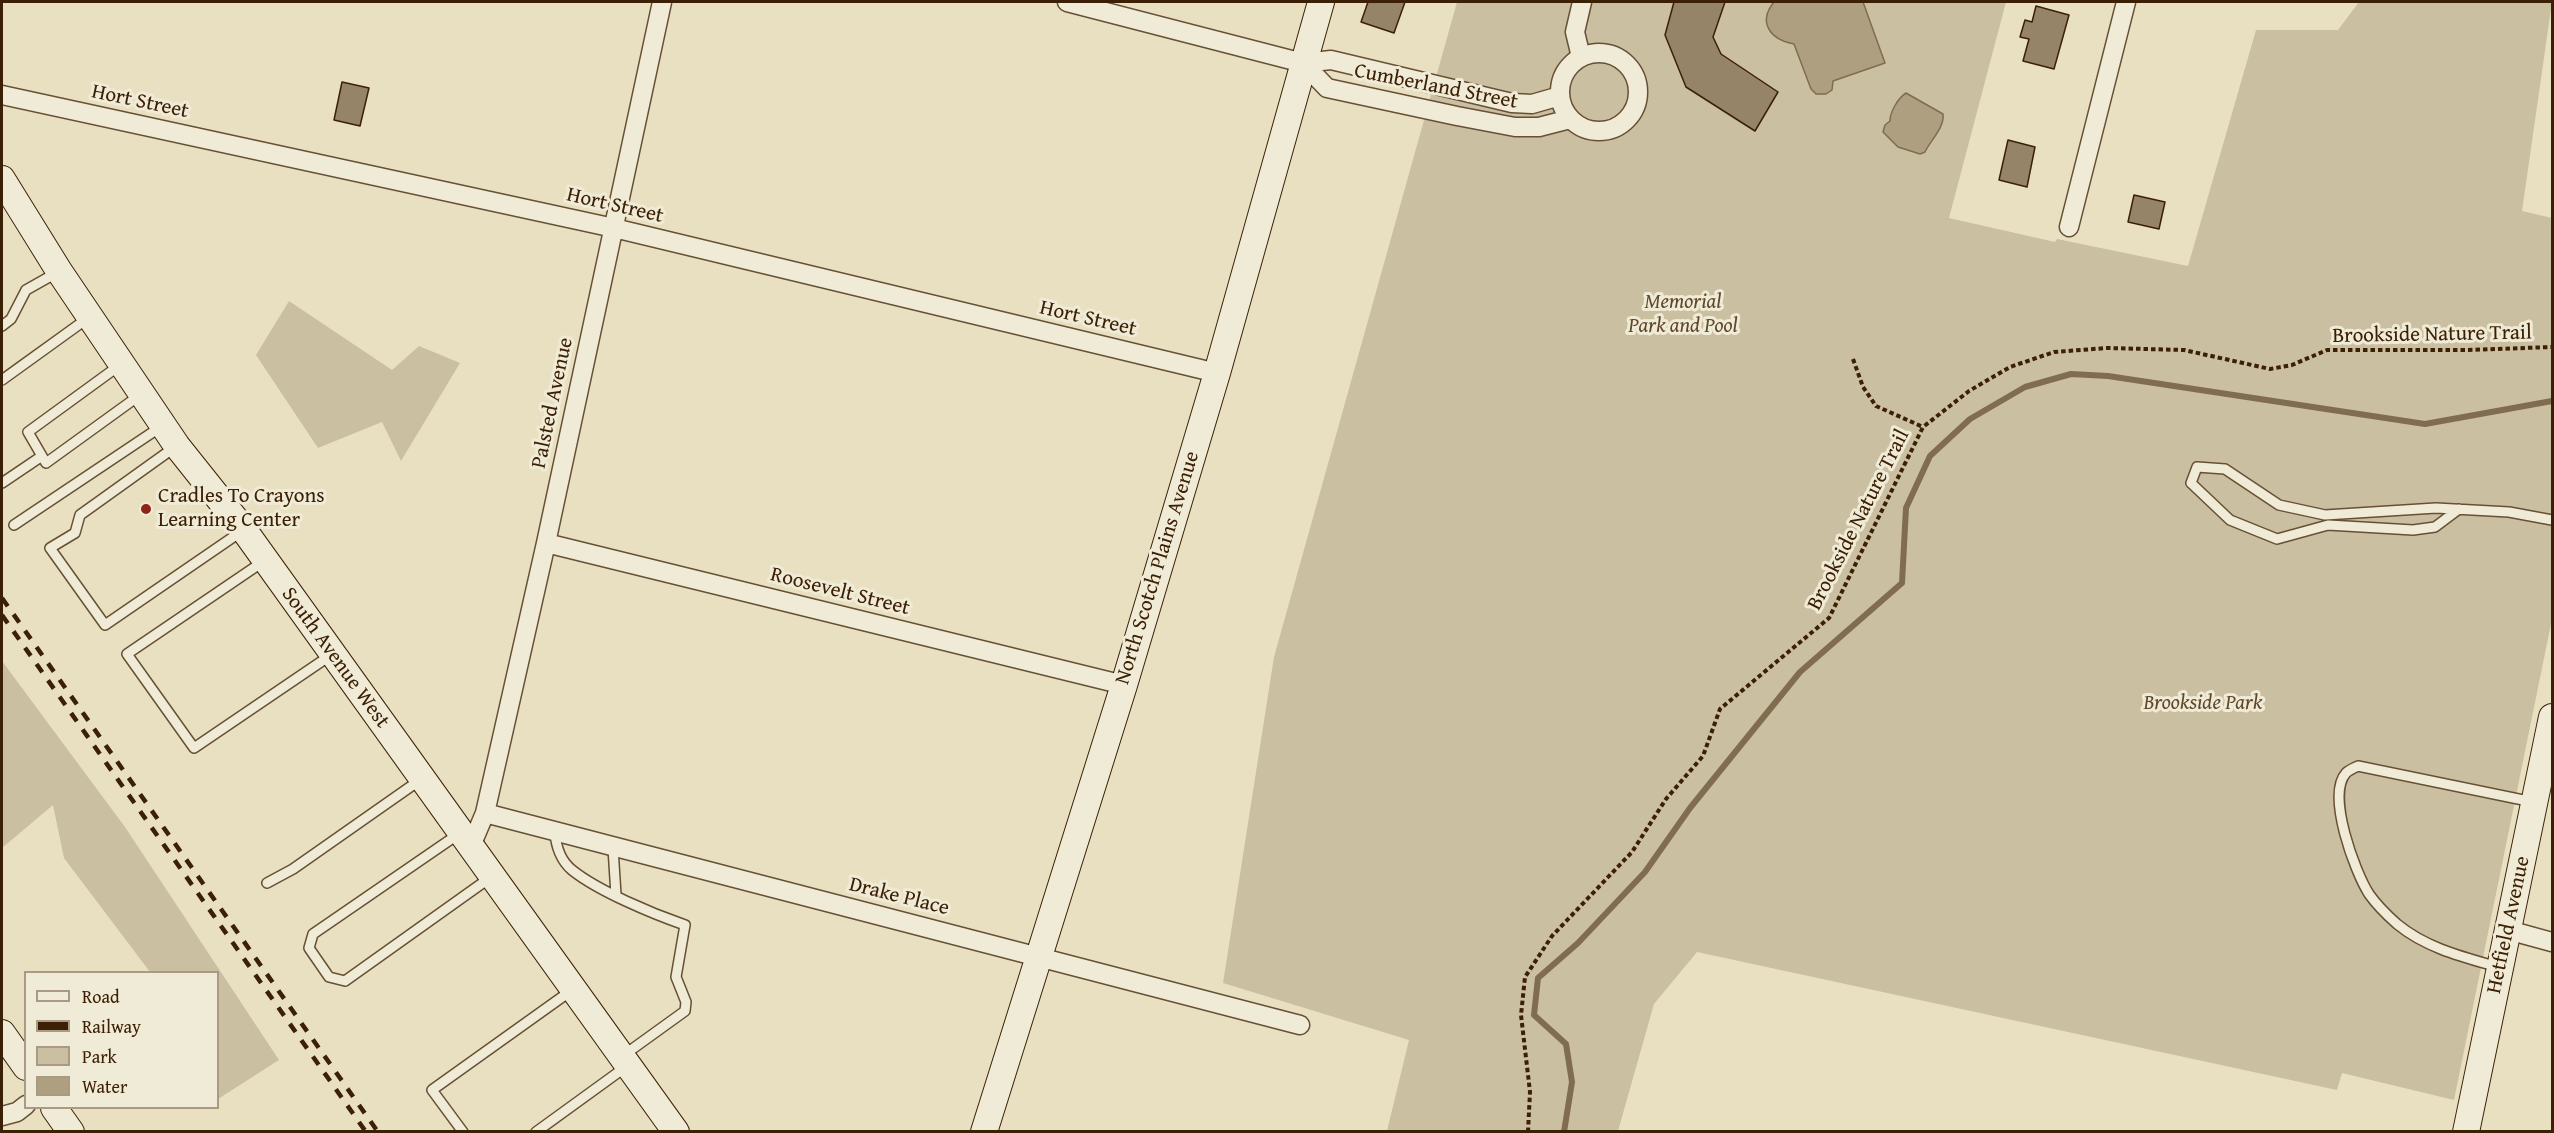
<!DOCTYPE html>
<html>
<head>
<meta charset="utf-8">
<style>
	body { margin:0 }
	#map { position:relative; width:2554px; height:1133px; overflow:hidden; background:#e8e0c1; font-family:"Gentium Book Plus",serif }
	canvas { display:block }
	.frame { position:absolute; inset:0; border:3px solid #3c2005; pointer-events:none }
	.legend { position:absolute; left:24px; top:971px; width:195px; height:138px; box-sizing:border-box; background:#f0ebd7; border:2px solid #a89a83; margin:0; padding:8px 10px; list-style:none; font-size:18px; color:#3c2005 }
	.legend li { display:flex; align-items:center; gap:12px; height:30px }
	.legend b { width:30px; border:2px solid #a89a83 }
</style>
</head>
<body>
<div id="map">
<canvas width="2554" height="1133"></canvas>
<div class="frame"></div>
<ul class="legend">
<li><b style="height:8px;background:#f0ebd7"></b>Road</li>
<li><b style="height:8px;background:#3c2005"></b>Railway</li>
<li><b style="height:16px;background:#cbbfa1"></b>Park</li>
<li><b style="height:16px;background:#ae9f81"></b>Water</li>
</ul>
</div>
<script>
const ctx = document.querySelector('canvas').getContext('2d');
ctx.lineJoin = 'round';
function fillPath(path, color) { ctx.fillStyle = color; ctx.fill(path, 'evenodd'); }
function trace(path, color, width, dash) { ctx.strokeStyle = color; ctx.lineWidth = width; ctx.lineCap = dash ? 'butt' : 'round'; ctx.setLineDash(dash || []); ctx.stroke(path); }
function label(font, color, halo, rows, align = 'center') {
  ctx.font = font + ' "Gentium Book Plus",serif'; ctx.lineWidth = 6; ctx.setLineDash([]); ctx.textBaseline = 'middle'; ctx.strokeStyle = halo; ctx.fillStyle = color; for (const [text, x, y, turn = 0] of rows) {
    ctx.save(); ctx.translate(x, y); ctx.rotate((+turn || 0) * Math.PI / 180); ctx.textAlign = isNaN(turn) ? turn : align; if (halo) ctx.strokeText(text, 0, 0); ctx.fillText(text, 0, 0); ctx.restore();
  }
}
fillPath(new Path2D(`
	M 1457,2 L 2006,2 L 1949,218 L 2055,242 L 2057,239 L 2188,266 L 2256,30 L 2338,30 L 2359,2 L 2552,2 L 2522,211 L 2552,218 L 2552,619 L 2454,1100 L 2342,1073 L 2337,1090 L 1697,952 L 1654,1004 L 1618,1131 L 1387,1131 L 1409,1040 L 1223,983 L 1274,657 Z
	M 289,301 L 392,370 L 419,346 L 460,363 L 401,461 L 382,422 L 318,448 L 256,355 Z
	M 2,661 L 125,827 L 279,1060 L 218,1099 L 218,972 L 150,972 L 64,858 L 53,805 L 2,848 Z`), '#cbbfa1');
const water = new Path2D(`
	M 1774,2 L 1863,2 L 1885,63 L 1833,81 L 1832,90 L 1826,94 L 1816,94 L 1811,89 L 1794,44 C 1771,40 1757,23 1774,2 Z
	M 1906,93 L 1943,114 C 1945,127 1930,141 1925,152 L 1920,154 L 1898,147 L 1883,132 L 1885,125 L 1890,121 C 1890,112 1898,98 1906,93 Z`);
fillPath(water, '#ae9f81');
trace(water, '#806c4f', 1.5);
trace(new Path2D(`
	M 1564,1132 L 1572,1082 L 1566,1044 L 1534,1015 L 1538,978 L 1578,943 L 1645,872 L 1690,808 L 1800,672 L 1902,583 L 1906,508 L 1930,456 L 1970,419 L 2025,387 L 2071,374 L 2108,376 L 2425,424 L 2552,401`), '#806c4f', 6);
const building = new Path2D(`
	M 1368,2 L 1405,2 L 1394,33 L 1361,22 Z
	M 1674,2 L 1725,2 L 1713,37 L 1721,54 L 1778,92 L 1755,131 L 1686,87 L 1665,35 Z
	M 2036,6 L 2069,15 L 2054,69 L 2023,61 L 2029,39 L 2020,37 L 2025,20 L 2032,22 Z
	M 342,82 L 369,88 L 360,126 L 334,120 Z
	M 2008,140 L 2035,147 L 2027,187 L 1999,180 Z
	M 2134,195 L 2165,202 L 2159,229 L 2128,222 Z`);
fillPath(building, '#958467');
trace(building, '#3c2005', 1.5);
const lane = new Path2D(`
	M 2,326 L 11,319 L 26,290 L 58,272
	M 120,365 L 28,432 L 46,463 L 140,395
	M 2,380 L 88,318
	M 175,447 L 80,515 L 75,533 L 50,548 L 105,625 L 242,531
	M 2,483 L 42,456
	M 2459,509 L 2435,527 L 2413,530 L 2328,525 L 2277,539 L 2230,520 L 2191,483 L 2197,467 L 2225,469 L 2279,505 L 2325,515 L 2436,508 L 2509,512 L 2552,520
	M 14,525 L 162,426
	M 264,561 L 127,654 L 194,748 L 331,655
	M 460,833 L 313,934 L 309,948 L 329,977 L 345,981 L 491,877
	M 555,833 C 556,846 561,861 572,870 C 598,891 653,914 685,925 L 676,977 L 686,1002 L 685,1011 L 624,1055
	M 613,848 L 616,895
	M 267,883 L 293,869 L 420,780
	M 2498,967 C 2463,957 2426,948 2397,924 C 2388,916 2376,904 2369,894 C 2355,872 2326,795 2346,773 C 2349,770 2354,768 2358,766 L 2533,802
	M 463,1132 L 432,1090 L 572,990
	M 536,1132 L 627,1066`);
const street = new Path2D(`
	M 1067,2 L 1303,63 L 1331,60 L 1512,103 L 1532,104 L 1560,96
	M1560 92a39 39 0 1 1 78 0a39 39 0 1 1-78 0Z
	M 1581,57 L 1575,32 L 1582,2
	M 1303,63 L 1327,88 L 1457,116 L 1515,127 L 1539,127 L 1570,119
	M 2,95 L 614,228 L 1217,373
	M 2069,227 L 2126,2
	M 546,543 L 1124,685
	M 485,813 L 1300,1025
	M 471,846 L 485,813 L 546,543 L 662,2
	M 2508,930 L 2552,942
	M 2,1116 L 17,1112 L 26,1105`);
const secondary = new Path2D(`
	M 2,179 L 59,271 L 177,446 L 244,530 L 676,1132
	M 2,1033 L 26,1067
	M 54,1108 L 71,1132
	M 984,1132 L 1124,685 L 1217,373 L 1321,2
	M 2466,1132 L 2552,717`);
trace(lane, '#675034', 12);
trace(street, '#675034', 21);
trace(secondary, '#3c2005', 28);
trace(new Path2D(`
	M 1853,359 L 1863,387 L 1876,406 L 1923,427
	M 1528,1132 L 1530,1092 L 1521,1015 L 1525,977 L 1552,936 L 1632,852 L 1666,799 L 1703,756 L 1720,709 L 1829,618 L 1923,427 L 1969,391 L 2010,367 L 2054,352 L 2107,348 L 2184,350 L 2270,369 L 2292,365 L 2327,350 L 2468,350 L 2552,347`), '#3c2005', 4, [4.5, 3]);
trace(lane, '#f0ebd7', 9);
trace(street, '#f0ebd7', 18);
trace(secondary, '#f0ebd7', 26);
trace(new Path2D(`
	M 2,598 L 378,1132
	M 2,615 L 366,1132`), '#3c2005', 4.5, [10, 10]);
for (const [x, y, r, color] of [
	[146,509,6,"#8f2418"]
]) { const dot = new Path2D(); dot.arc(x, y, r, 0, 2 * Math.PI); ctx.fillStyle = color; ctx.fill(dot); trace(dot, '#f0ebd7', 2); }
label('21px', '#3c2005', '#f0ebd7', [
	["Cumberland Street",1436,87,11],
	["Hort Street",140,102,12],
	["Hort Street",615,206,13],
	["Hort Street",1088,319,13],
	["Brookside Nature Trail",2432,335,-1],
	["Palsted Avenue",553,403,-78],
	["Brookside Nature Trail",1859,520,-63],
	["North Scotch Plains Avenue",1158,568,-73],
	["Roosevelt Street",840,592,14],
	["South Avenue West",335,658,54],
	["Drake Place",899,897,14],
	["Hetfield Avenue",2509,925,-78]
]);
label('italic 21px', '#60482c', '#f0ebd7', [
	["Memorial",1683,303],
	["Park and Pool",1683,327],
	["Brookside Park",2203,704]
]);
label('21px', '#3c2005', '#f0ebd7', [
	["Cradles To Crayons",158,497],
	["Learning Center",158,521]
], 'left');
</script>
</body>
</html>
